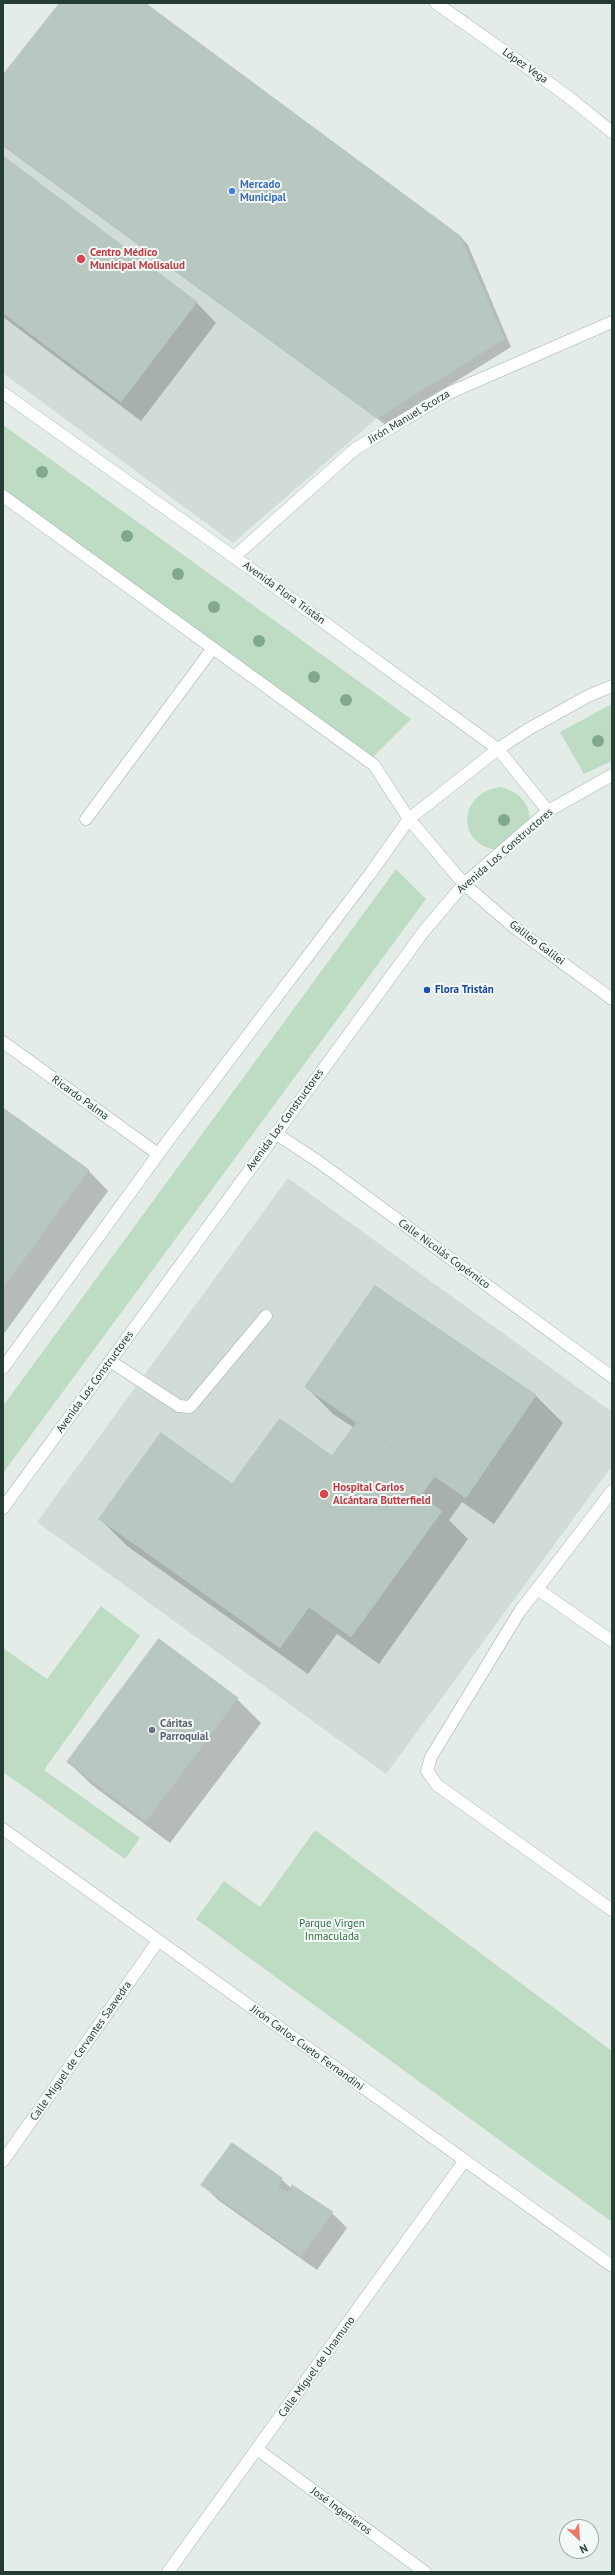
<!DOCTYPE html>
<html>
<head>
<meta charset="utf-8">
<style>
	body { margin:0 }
	#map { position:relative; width:615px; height:2575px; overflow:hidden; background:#e3ece7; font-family:"PT Sans",sans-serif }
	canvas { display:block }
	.frame { position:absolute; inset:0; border:4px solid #243c34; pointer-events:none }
	.north { position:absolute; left:559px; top:2519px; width:40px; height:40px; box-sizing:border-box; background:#f3f9f6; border:1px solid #a0ada8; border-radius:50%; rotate:154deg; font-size:11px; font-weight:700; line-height:16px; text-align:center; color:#243c34 }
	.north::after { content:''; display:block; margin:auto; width:14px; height:18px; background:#ea7a63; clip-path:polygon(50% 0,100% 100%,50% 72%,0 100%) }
</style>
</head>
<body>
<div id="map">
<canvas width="615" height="2575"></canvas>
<div class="frame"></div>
<div class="north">N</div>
</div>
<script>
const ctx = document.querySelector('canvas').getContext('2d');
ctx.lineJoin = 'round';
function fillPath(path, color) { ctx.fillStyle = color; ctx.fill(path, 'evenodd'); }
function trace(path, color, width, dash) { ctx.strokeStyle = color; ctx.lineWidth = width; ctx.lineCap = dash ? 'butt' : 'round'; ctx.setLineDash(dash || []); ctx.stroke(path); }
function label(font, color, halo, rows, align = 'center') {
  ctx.font = font + ' "PT Sans",sans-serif'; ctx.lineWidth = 4; ctx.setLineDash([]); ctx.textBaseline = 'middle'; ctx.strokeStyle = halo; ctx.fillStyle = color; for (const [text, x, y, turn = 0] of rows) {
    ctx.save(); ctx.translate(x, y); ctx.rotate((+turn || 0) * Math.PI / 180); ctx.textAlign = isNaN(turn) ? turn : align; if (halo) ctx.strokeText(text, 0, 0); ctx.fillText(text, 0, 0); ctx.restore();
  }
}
fillPath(new Path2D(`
	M 3,145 L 377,418 L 233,543 L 3,373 Z
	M 288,1178 L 612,1412 L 612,1466 L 386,1774 L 37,1522 Z`), '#d1dcd6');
fillPath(new Path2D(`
	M 3,425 L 411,719 L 373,757 L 3,489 Z
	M 612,704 L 612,761 L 584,774 L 560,732 Z
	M 500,787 C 520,792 530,803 530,823 L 503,850 C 458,851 454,794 500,787 Z
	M 396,869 L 426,899 L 3,1473 L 3,1406 Z
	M 101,1606 L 140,1636 L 44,1770 L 140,1838 L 125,1859 L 3,1772 L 3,1648 L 47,1679 Z
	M 315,1830 L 612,2051 L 612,2222 L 196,1919 L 224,1881 L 260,1907 Z`), '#bddcc3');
fillPath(new Path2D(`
	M 61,3 L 143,3 L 460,236 L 468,245 L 511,347 L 386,425 L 3,146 L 3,77 Z
	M 3,158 L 196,302 L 216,323 L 141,421 L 3,317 Z
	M 3,1109 L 88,1170 L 108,1191 L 3,1335 Z
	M 375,1287 L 536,1396 L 563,1423 L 494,1524 L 462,1502 L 449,1520 L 468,1539 L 379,1664 L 337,1634 L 308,1674 L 127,1546 L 100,1519 L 161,1434 L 232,1485 L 333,1457 L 354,1428 L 333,1414 L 306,1387 Z
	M 159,1640 L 237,1699 L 261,1723 L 170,1843 L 92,1785 L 68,1762 Z
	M 281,2179 L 292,2189 L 332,2213 L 347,2228 L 317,2270 L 218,2200 L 203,2185 Z`), '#0003');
const building = new Path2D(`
	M 60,3 L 145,3 L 460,236 L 504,339 L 377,418 L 3,145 L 3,75 Z
	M 3,156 L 197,302 L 121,402 L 3,313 Z
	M 3,1108 L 89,1170 L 45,1230 L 3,1201 Z
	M 3,1201 L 45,1230 L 4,1286 L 3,1285 Z
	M 375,1286 L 536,1395 L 466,1498 L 305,1387 Z
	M 280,1419 L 332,1456 L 357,1422 L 435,1476 L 420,1496 L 442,1511 L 351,1637 L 309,1607 L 280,1648 L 205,1594 L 233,1554 L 199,1530 Z
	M 161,1433 L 232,1484 L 199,1530 L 233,1554 L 205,1594 L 99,1519 Z
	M 159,1639 L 238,1698 L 146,1821 L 67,1762 Z
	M 232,2143 L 282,2178 L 278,2188 L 289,2192 L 292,2185 L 333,2212 L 301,2256 L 201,2185 Z`);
fillPath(building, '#b8c7c0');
trace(building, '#b6c5be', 1);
const lane = new Path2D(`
	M 86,819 L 213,648
	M 110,1361 L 179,1406 L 190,1407 L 266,1316`);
const street = new Path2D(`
	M 436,3 L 566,95 L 612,132
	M 234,557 L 355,449 L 449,393 L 612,322
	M 464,884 L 515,928 L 612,999
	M 3,1042 L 158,1154
	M 275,1133 L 319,1162 L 612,1377
	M 537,1589 L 612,1491
	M 612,1641 L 537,1589 L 520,1611 L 431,1757 L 427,1771 L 437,1785 L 612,1910
	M 3,1829 L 612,2266
	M 3,2161 L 158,1941
	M 258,2450 L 425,2572
	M 168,2572 L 465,2160`);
const secondary = new Path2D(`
	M 3,393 L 234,557 L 498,749 L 548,811
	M 3,496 L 374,765 L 409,819 L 464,884
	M 3,1368 L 170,1138 L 370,874 L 409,819 L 498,749 L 527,730 L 588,696 L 612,686
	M 3,1508 L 424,931 L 464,884 L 548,811 L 612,775`);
trace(lane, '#a6b4ae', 13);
trace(street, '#a6b4ae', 13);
trace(secondary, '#a2b7ae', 13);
trace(lane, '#fff', 12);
trace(street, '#fff', 12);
trace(secondary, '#fff', 12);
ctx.fillStyle = '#81a88d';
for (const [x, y] of [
	[42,472],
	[127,536],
	[178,574],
	[214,607],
	[259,641],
	[314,677],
	[346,700],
	[598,741],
	[504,820]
]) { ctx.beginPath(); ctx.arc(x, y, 6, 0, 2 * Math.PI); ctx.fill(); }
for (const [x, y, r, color] of [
	[232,191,4,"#3f7fe0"],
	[81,259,5,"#e0444e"],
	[427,990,4,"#1a4fb4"],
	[324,1494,5,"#e0444e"],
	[152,1730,4,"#6b7280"]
]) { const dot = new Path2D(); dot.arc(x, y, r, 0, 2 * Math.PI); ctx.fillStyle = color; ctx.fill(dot); trace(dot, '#f3f9f6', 1.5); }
label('11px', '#243c34', '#f3f9f6', [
	["López Vega",525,66,35],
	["Jirón Manuel Scorza",409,417,-31],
	["Avenida Flora Tristán",284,593,36],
	["Avenida Los Constructores",505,851,-41],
	["Galileo Galilei",537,943,37],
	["Ricardo Palma",80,1098,36],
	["Avenida Los Constructores",285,1120,-54],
	["Calle Nicolás Copérnico",444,1254,36],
	["Avenida Los Constructores",95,1382,-54],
	["Jirón Carlos Cueto Fernandini",307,2048,36],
	["Calle Miguel de Cervantes Saavedra",81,2051,-55],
	["Calle Miguel de Unamuno",317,2367,-54],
	["José Ingenieros",341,2511,36]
]);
label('bold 11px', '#366cbe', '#f3f9f6', [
	["Mercado",240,185],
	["Municipal",240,198]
], 'left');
label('bold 11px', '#be3a42', '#f3f9f6', [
	["Centro Médico",90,253],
	["Municipal Molisalud",90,266],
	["Hospital Carlos",333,1488],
	["Alcántara Butterfield",333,1501]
], 'left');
label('bold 11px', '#164399', '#f3f9f6', [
	["Flora Tristán",435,990]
], 'left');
label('bold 11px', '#5b616d', '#f3f9f6', [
	["Cáritas",160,1724],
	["Parroquial",160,1737]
], 'left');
label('11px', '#307144', '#f3f9f6', [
	["Parque Virgen",332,1924],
	["Inmaculada",332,1937]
]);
</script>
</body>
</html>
